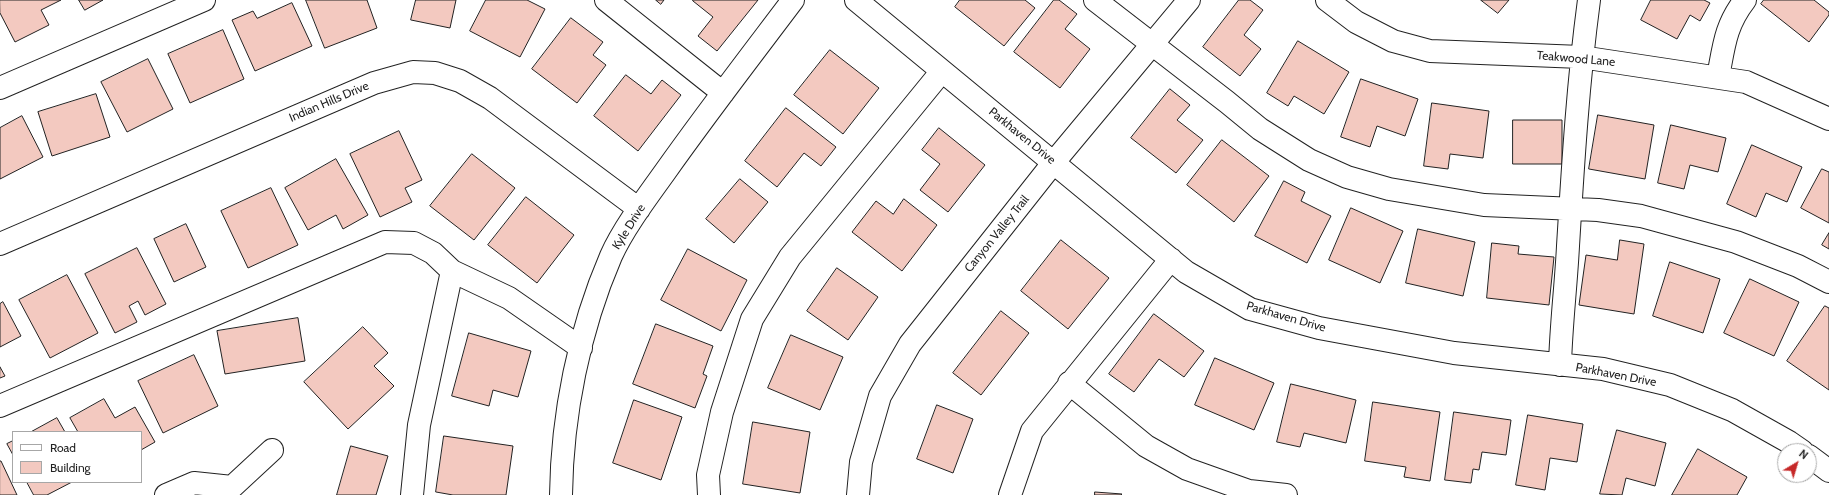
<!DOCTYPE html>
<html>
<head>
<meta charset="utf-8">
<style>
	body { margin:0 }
	#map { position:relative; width:1829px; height:495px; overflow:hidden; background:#fff; font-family:Cabin,sans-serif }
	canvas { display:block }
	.legend { position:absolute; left:12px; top:431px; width:130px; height:52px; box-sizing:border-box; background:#fff; border:1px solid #a7a7a7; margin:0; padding:5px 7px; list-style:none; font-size:12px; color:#222 }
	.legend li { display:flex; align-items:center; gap:8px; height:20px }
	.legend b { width:20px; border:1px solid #a7a7a7 }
	.north { position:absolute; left:1777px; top:443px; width:40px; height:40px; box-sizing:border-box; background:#fff; border:1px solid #a7a7a7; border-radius:50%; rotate:38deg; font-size:11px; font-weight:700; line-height:16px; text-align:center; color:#222 }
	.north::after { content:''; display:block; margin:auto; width:14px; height:18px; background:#c62828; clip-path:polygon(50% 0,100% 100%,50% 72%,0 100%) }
</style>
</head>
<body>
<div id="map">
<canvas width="1829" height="495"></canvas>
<ul class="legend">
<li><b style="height:5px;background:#fff"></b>Road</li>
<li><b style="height:11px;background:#f3c9c0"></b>Building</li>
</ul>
<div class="north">N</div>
</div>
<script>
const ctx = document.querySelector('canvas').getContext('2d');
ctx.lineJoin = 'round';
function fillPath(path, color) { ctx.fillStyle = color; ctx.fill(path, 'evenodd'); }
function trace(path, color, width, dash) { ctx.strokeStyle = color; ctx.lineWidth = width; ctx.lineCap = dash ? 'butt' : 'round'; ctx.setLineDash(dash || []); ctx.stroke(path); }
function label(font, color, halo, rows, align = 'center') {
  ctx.font = font + ' Cabin,sans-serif'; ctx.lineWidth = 3; ctx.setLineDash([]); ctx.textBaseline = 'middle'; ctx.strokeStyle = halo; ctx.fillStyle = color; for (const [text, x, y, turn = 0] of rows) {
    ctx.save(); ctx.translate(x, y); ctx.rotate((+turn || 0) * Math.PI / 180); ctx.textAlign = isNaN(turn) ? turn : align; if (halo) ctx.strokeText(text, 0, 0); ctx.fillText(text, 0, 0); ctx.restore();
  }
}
const building = new Path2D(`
	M 0,0 L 61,0 L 41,10 L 49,25 L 15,42 L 0,13 Z
	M 79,0 L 103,0 L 85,10 Z
	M 306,0 L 367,0 L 377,28 L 325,48 Z
	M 416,0 L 456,0 L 450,28 L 411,20 Z
	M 486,0 L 527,0 L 545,9 L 520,57 L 470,31 Z
	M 656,0 L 664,0 L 661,4 Z
	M 693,0 L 758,0 L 717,51 L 698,36 L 713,17 L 693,1 Z
	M 960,0 L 1025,0 L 1035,8 L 1004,46 L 955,7 Z
	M 1054,0 L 1059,0 L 1077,14 L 1065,29 L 1090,49 L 1060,88 L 1014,52 Z
	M 1239,0 L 1250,0 L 1263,10 L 1244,35 L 1261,49 L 1240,76 L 1203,47 Z
	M 1481,0 L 1509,0 L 1498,13 Z
	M 1651,0 L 1704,0 L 1710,3 L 1700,21 L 1690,15 L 1677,39 L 1641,20 Z
	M 1764,0 L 1814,0 L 1829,12 L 1829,15 L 1809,42 L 1761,4 Z
	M 292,3 L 312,46 L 255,71 L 232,20 L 253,11 L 257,18 Z
	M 571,18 L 603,42 L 593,55 L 606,65 L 577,103 L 532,69 Z
	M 223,30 L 244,79 L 190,103 L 168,54 Z
	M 1298,41 L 1349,72 L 1324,114 L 1294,96 L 1288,106 L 1267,93 Z
	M 830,50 L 879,88 L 843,134 L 794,95 Z
	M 148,59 L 173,109 L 127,132 L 101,82 Z
	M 626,75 L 651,94 L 662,80 L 681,95 L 638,151 L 594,116 Z
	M 1361,79 L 1418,99 L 1405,136 L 1377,126 L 1370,147 L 1341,137 Z
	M 1170,89 L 1190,105 L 1177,120 L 1203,140 L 1176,173 L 1131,138 Z
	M 96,94 L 110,137 L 52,156 L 38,112 Z
	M 1432,103 L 1489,111 L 1483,158 L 1450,154 L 1448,169 L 1424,166 Z
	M 786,108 L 836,147 L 821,166 L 804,153 L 777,187 L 745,161 Z
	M 1598,115 L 1654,125 L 1645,179 L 1589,169 Z
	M 22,116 L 43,157 L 0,179 L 0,128 Z
	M 1513,120 L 1562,120 L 1562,164 L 1513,164 Z
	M 1671,125 L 1726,138 L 1718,172 L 1690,165 L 1684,189 L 1658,183 Z
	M 939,128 L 985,165 L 948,212 L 920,190 L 940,164 L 922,150 Z
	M 399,131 L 422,180 L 405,188 L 412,202 L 380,217 L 350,154 Z
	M 1222,140 L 1269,176 L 1234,222 L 1187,185 Z
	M 1752,145 L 1802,167 L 1787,202 L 1766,193 L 1756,217 L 1727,204 Z
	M 472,154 L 515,188 L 474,240 L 430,206 Z
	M 336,159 L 368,215 L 343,229 L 336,215 L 308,230 L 285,188 Z
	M 1822,169 L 1829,172 L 1829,223 L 1801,208 Z
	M 740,179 L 768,202 L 734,243 L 706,219 Z
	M 1284,181 L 1305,192 L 1301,201 L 1331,216 L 1307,263 L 1255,236 Z
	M 271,188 L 298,245 L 248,268 L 221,211 Z
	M 526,197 L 574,235 L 537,283 L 488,245 Z
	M 904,199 L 937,225 L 902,271 L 852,232 L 876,201 L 893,214 Z
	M 1351,208 L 1403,231 L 1380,283 L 1329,260 Z
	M 186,224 L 206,267 L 174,282 L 154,239 Z
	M 1418,229 L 1475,242 L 1463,296 L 1406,283 Z
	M 1829,233 L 1829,249 L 1822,245 Z
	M 1061,240 L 1109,278 L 1068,329 L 1021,291 Z
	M 1620,240 L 1644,244 L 1634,314 L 1579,305 L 1586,255 L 1617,260 Z
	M 1492,243 L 1519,246 L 1518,254 L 1554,257 L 1549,305 L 1487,298 Z
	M 137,248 L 166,304 L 145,315 L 138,301 L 129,306 L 137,322 L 115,333 L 85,274 Z
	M 688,249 L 747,280 L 721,331 L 661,300 Z
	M 1670,262 L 1720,279 L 1703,333 L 1653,316 Z
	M 837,268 L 878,297 L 848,340 L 807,311 Z
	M 67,275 L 98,333 L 50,358 L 19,300 Z
	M 1750,279 L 1799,302 L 1774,356 L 1724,333 Z
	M 3,302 L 21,336 L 0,347 L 0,304 Z
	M 1825,306 L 1829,308 L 1829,390 L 1787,361 Z
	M 1001,311 L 1029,333 L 981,395 L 953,373 Z
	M 1154,314 L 1204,351 L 1184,377 L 1159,359 L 1134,392 L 1109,374 Z
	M 298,318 L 305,361 L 225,374 L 217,331 Z
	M 656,324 L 713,346 L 703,374 L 707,376 L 695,408 L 633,384 Z
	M 363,327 L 388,353 L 374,366 L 394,386 L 348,429 L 304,382 Z
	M 469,333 L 531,351 L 518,397 L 493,390 L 489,406 L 452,396 Z
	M 791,335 L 843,357 L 820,410 L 768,388 Z
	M 194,355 L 218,406 L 163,433 L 138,381 Z
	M 1215,358 L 1274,383 L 1254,430 L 1195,405 Z
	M 0,367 L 5,376 L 0,378 Z
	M 1291,384 L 1356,400 L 1346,443 L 1304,433 L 1300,447 L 1277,442 Z
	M 104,399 L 115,418 L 135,407 L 155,442 L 141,450 L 141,432 L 78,432 L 70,418 Z
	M 634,400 L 682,417 L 661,480 L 613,463 Z
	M 1373,402 L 1440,412 L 1430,481 L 1404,477 L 1406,467 L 1365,461 Z
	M 937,405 L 973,419 L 953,473 L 917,459 Z
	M 1454,412 L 1511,420 L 1506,455 L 1482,452 L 1479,470 L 1473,469 L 1471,483 L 1445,480 Z
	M 1528,415 L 1583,424 L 1577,462 L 1550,458 L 1545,490 L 1516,485 Z
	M 57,418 L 65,432 L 31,432 Z
	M 753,422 L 810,432 L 800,493 L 743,484 Z
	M 1617,430 L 1666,443 L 1655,486 L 1626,478 L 1622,495 L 1600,494 Z
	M 444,436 L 513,446 L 506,495 L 453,495 L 436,492 Z
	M 13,441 L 13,455 L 7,444 Z
	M 351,446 L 388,456 L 376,495 L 337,495 Z
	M 1698,449 L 1747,477 L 1737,495 L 1672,495 Z
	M 0,461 L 1,461 L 17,495 L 0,495 Z
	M 27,482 L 72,482 L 47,495 L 34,495 Z
	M 1095,492 L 1122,494 L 1121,495 L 1095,495 Z`);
fillPath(building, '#f3c9c0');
trace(building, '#222', 1);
const minor = new Path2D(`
	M 606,0 L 723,93
	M 856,0 L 1186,272 L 1250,309 L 1319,328 L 1454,353 L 1603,369 L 1670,385 L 1732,410 L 1789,442 L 1802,451
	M 1095,0 L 1227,102 L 1260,129 L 1309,160 L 1347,177 L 1389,189 L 1484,205 L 1598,210 L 1641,216 L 1736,242 L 1798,266 L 1829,282
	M 1327,0 L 1356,22 L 1393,41 L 1430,51 L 1581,57 L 1746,82 L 1829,119
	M 1718,77 C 1724,46 1725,26 1745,0
	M 0,88 L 204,0
	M 0,244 L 374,83 L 413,72 L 435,73 L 460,81 L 490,98 L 639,209
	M 1560,365 C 1561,325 1566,286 1568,246 C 1573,164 1578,82 1589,0
	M 1069,383 L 1146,446 L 1187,469 L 1249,491 L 1286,495
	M 0,406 L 385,242 L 414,243 L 433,253 L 452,271 L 509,298 L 581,348
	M 1809,456 L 1829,471
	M 166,495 L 194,483 L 232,487 L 272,450
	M 412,495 L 419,425 L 452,271
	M 561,495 C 562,415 579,330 611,256 C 623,229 647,197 665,172 C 706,114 750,57 793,0
	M 709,495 L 708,475 L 722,412 L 752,319 L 790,257 L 942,71
	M 858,495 L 861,462 L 880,396 L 910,344 L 1054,162 L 1189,0
	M 1010,495 L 1032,431 L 1171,259`);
trace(minor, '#222', 24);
trace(minor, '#fff', 22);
label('12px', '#222', '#fff', [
	["Teakwood Lane",1576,59,5],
	["Indian Hills Drive",329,102,-23],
	["Parkhaven Drive",1022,136,39],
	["Kyle Drive",629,227,-58],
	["Canyon Valley Trail",997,234,-51],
	["Parkhaven Drive",1286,317,16],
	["Parkhaven Drive",1616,375,11]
]);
</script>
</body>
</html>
